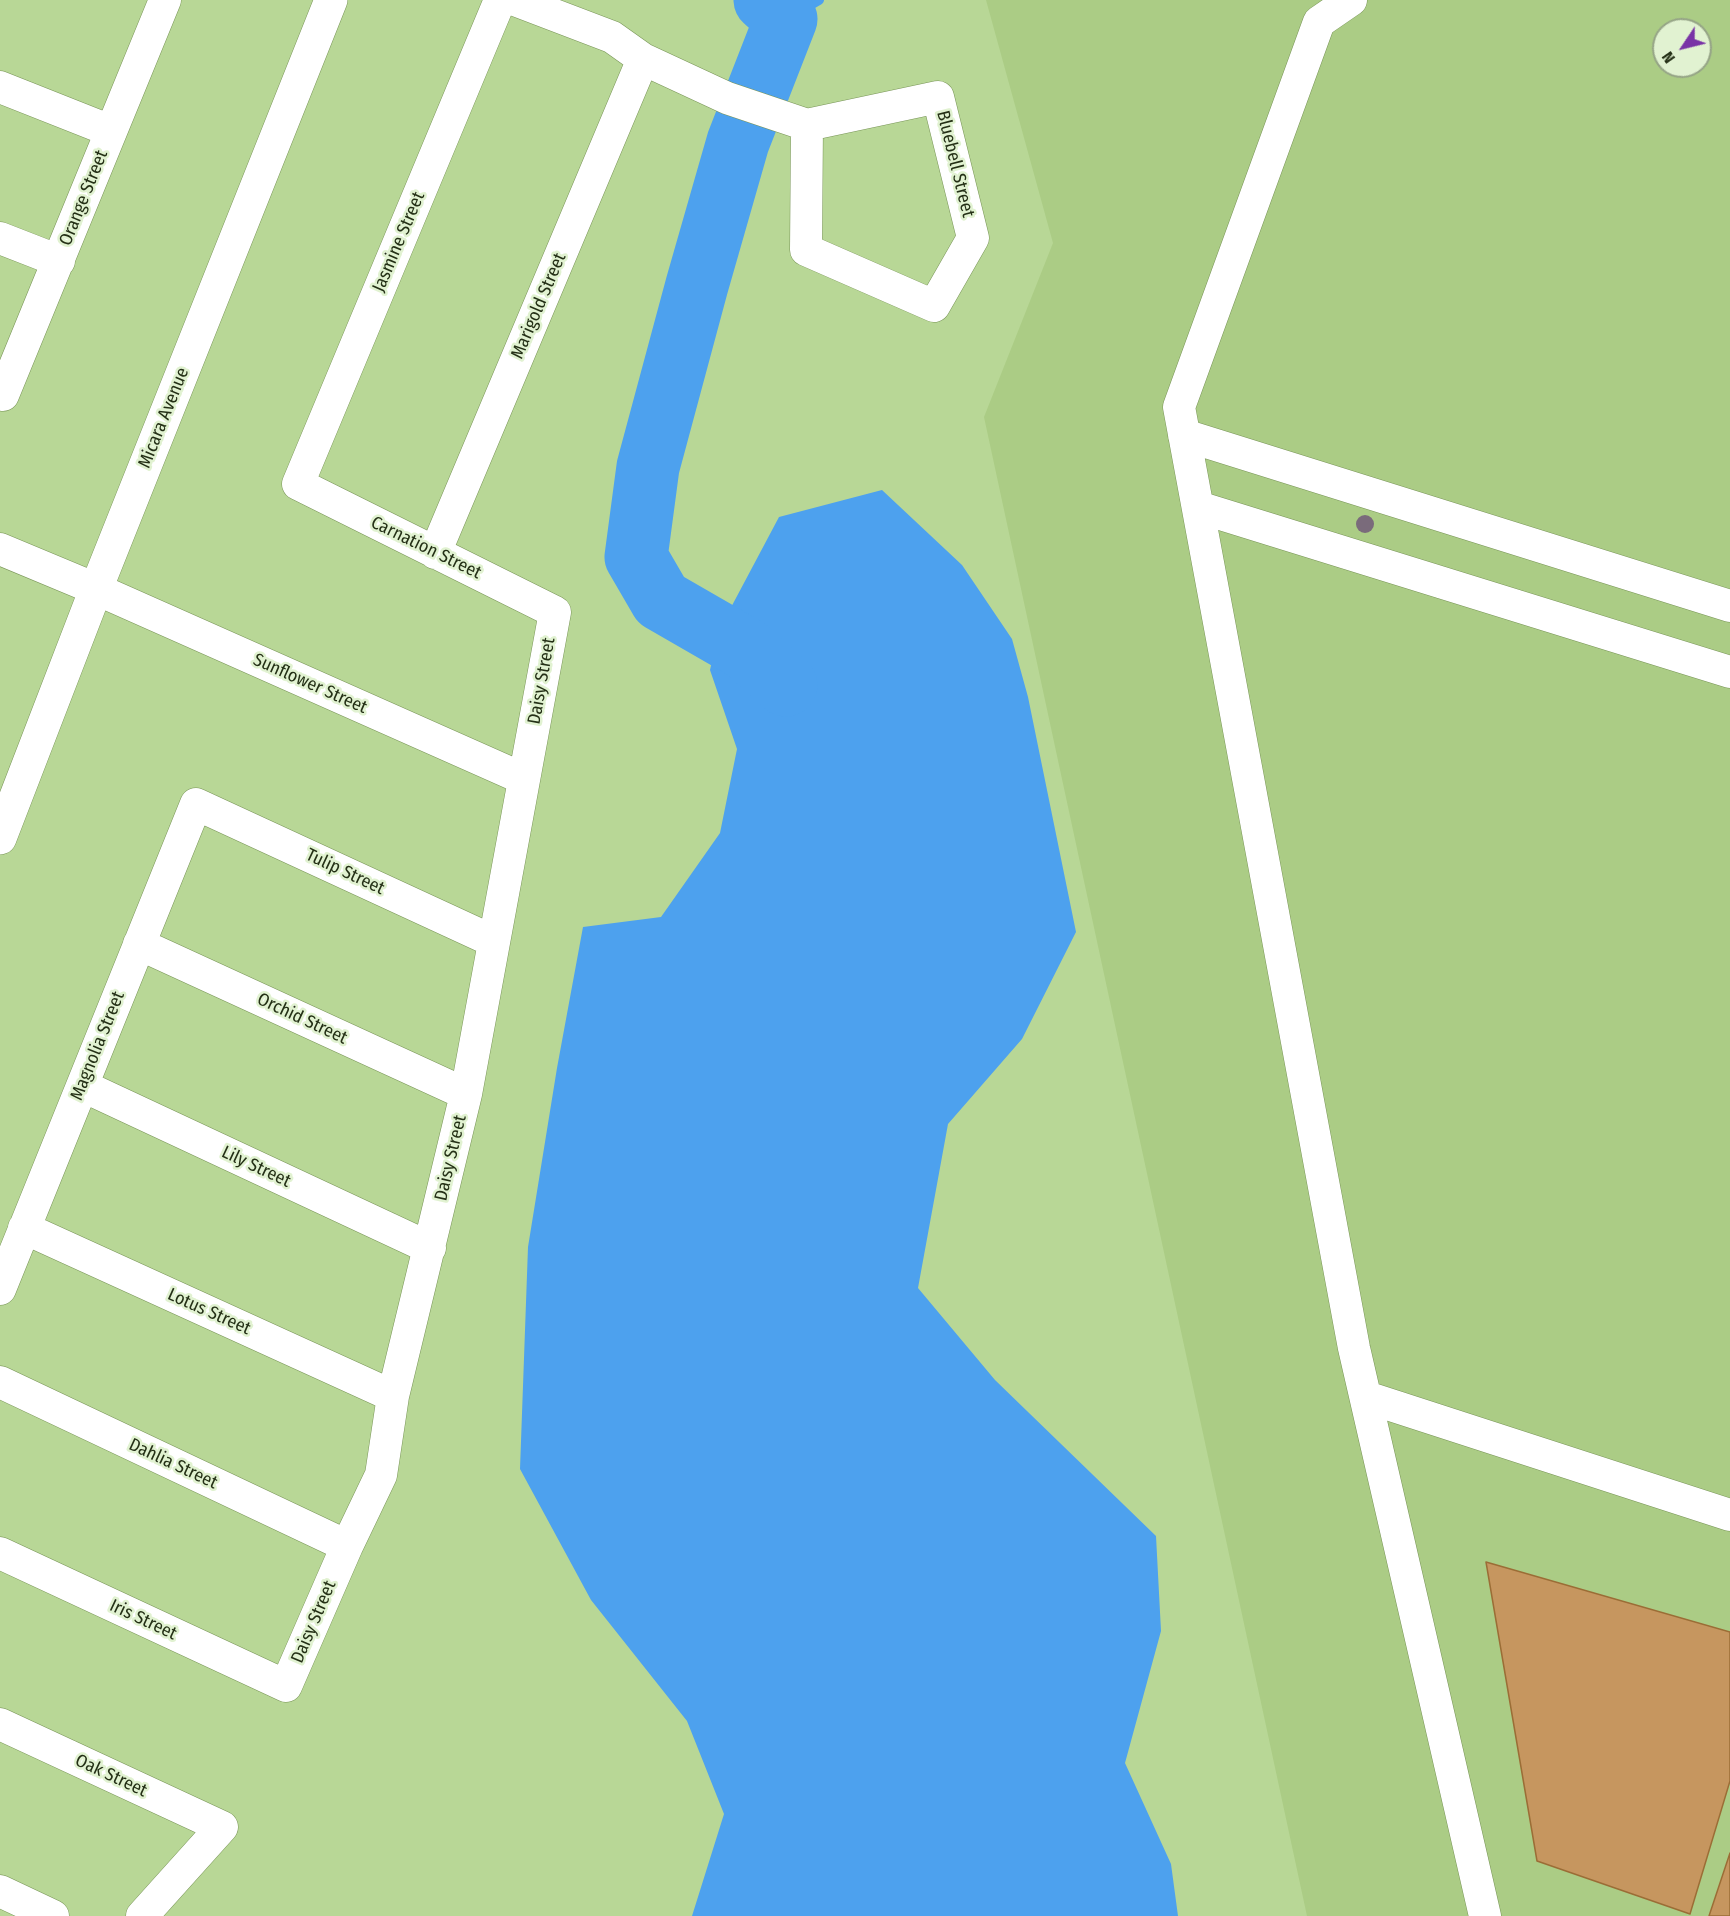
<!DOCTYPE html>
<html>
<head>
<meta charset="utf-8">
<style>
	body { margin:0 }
	#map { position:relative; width:1730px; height:1916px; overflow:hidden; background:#b8d796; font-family:"Fira Sans Condensed",sans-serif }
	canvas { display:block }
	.north { position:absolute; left:1652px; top:18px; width:60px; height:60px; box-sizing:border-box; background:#e1f2d1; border:2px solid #95a486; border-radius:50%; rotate:235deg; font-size:16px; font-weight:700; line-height:24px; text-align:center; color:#243016 }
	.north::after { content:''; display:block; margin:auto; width:21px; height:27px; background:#7933a6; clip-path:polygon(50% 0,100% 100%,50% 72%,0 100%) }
</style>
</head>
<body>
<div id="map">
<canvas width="1730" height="1916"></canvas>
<div class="north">N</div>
</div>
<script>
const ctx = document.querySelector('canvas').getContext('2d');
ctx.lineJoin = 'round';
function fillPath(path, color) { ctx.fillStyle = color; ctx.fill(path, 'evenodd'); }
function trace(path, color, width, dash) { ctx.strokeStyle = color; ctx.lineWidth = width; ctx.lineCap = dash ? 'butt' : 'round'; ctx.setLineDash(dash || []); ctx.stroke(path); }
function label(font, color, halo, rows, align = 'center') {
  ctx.font = font + ' "Fira Sans Condensed",sans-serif'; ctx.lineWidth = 5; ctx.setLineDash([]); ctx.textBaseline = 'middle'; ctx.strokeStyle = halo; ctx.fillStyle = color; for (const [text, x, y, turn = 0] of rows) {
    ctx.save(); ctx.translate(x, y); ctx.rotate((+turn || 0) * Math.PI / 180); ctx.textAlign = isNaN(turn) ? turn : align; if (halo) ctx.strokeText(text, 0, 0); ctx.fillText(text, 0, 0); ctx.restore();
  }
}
fillPath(new Path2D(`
	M 986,0 L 1730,0 L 1730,1916 L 1307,1916 L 984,417 L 1053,243 ZM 1664,30 L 1700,30 L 1700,66 L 1664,66 Z`), '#abcc85');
fillPath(new Path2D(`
	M 882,490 L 962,565 L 1012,639 L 1028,697 L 1076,932 L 1022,1039 L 948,1124 L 918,1288 L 995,1380 L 1156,1536 L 1161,1631 L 1125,1763 L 1171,1864 L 1178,1916 L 692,1916 L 724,1814 L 687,1721 L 591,1600 L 520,1469 L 528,1247 L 557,1068 L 583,927 L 661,917 L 720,833 L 737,749 L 710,670 L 719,630 L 779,517 Z`), '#4da1ee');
trace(new Path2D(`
	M 786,19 L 819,0`), '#4da1ee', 10);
trace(new Path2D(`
	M 765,0 L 786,19 L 738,142 L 697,285 L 648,467 L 636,557 L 661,600 L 746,649 L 786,685`), '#4da1ee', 63);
const building = new Path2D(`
	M 1486,1562 L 1730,1632 L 1730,1781 L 1690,1914 L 1537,1861 Z
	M 1730,1853 L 1730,1916 L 1709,1916 Z`);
fillPath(building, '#c6965f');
trace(building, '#9b6d36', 1.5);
const street = new Path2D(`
	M 515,0 L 612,37 L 643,59 L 727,98 L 807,125 L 938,97 L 973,238 L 934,306 L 806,250 L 807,125
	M 1351,0 L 1319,22 L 1179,407 L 1354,1348 L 1485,1916
	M 0,87 L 111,131
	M 0,238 L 59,261
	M 0,394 L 3,395 L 165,0
	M 1184,435 L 1730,606
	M 1198,507 L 1730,672
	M 0,549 L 96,589 L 524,779
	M 435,553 L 643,59
	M 139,944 L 466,1094
	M 83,1086 L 430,1248
	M 24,1228 L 393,1396
	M 0,1289 L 196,804 L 493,941
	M 0,1382 L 347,1546
	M 1366,1397 L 1730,1515
	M 0,1553 L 286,1686 L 347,1546 L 381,1475 L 393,1396 L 466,1094 L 555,612 L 298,484 L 500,0
	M 0,1724 L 222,1827 L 142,1916
	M 0,1891 L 53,1916`);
const secondary = new Path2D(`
	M 0,838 L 96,589 L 331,0`);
trace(street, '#799558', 33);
trace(secondary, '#799558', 34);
trace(street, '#fff', 32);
trace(secondary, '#fff', 33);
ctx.fillStyle = '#7a6b7b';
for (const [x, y] of [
	[1365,524]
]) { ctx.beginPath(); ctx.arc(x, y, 9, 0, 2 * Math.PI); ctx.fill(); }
label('18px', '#243016', '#e1f2d1', [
	["Bluebell Street",955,164,76],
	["Orange Street",84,198,-68],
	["Jasmine Street",399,242,-67],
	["Marigold Street",539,306,-67],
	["Micara Avenue",164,418,-68],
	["Carnation Street",426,548,26],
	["Daisy Street",542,681,-80],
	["Sunflower Street",310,684,24],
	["Tulip Street",345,872,25],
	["Orchid Street",302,1019,25],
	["Magnolia Street",98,1046,-68],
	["Daisy Street",451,1158,-77],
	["Lily Street",256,1167,25],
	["Lotus Street",209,1312,24],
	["Dahlia Street",173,1464,25],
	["Iris Street",143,1620,25],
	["Daisy Street",314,1622,-67],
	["Oak Street",111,1776,25]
]);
</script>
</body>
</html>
